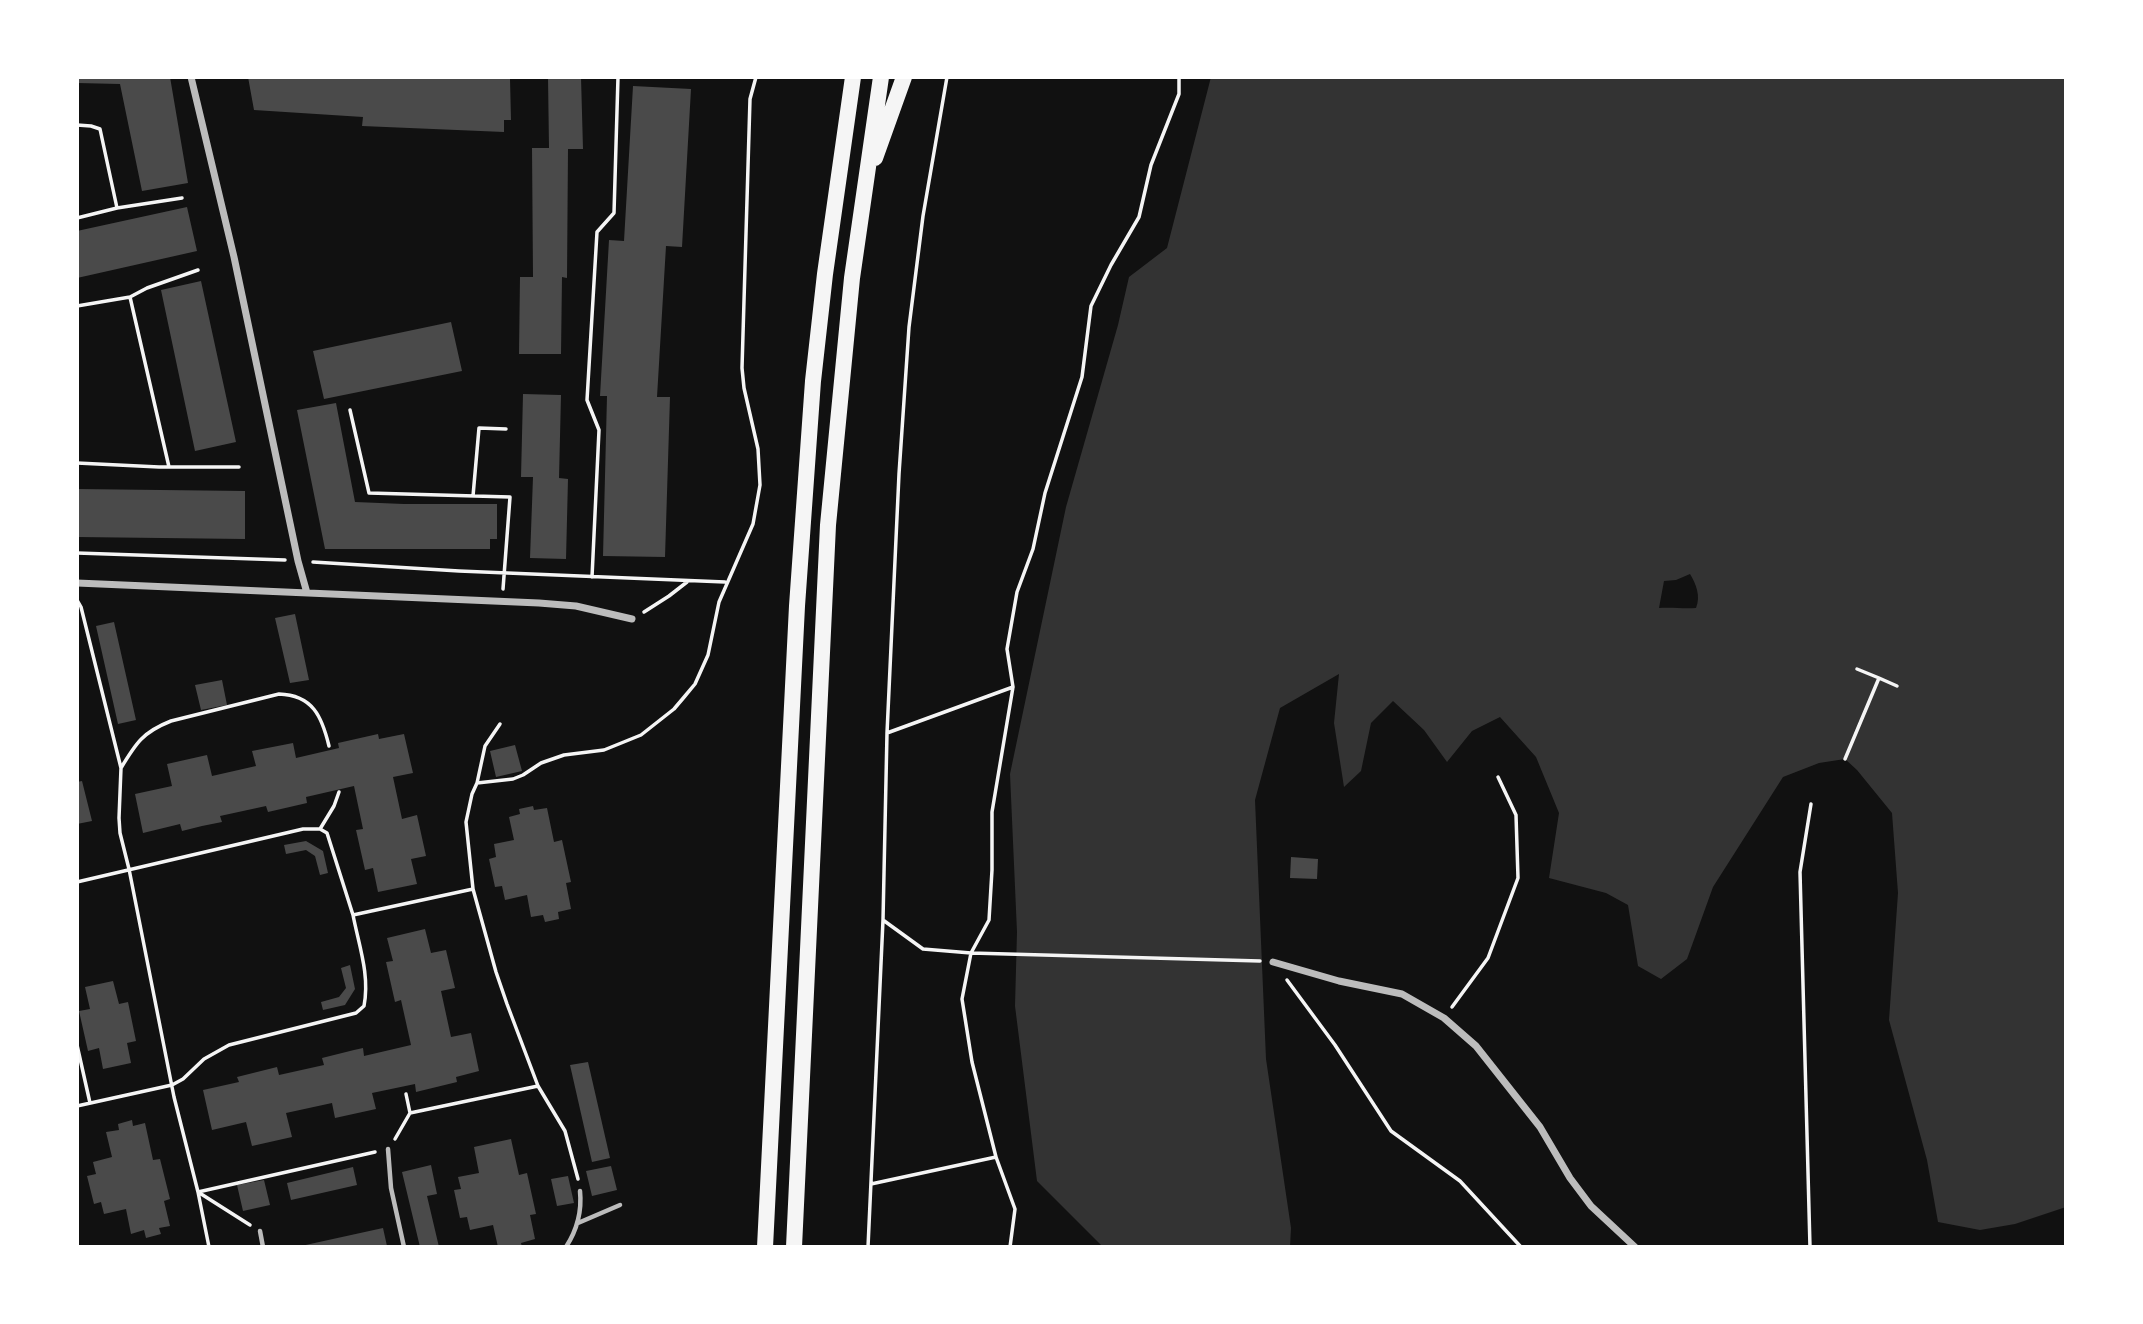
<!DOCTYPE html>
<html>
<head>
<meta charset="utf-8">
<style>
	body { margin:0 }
	#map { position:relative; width:2143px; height:1324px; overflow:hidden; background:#111; font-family:"IBM Plex Sans",sans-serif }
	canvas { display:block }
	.frame { position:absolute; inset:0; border:79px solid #fff; pointer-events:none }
</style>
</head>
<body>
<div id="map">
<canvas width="2143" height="1324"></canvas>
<div class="frame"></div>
</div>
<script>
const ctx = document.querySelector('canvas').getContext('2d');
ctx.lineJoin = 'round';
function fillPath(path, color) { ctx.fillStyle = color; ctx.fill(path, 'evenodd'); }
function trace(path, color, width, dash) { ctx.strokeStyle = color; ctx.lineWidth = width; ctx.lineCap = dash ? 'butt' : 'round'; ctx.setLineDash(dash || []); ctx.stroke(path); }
fillPath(new Path2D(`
	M 1211,77 L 2066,77 L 2066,1207 L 2015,1224 L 1980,1230 L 1938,1222 L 1927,1160 L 1889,1020 L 1898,893 L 1892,813 L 1857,770 L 1845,759 L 1819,763 L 1783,777 L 1713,887 L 1687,959 L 1661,979 L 1638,966 L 1628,905 L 1606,893 L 1549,878 L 1559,813 L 1536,757 L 1500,717 L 1472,731 L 1447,762 L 1424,730 L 1393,701 L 1371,723 L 1361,771 L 1344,787 L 1334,723 L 1339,674 L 1280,708 L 1255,800 L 1266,1059 L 1291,1228 L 1290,1247 L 1103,1247 L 1037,1181 L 1015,1006 L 1017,932 L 1010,774 L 1066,507 L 1118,325 L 1129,277 L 1167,248 ZM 1690,574 C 1696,584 1701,596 1696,608 C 1683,609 1672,607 1659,608 L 1664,581 L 1676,580 Z`), '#333');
fillPath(new Path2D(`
	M 77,77 L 170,77 L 188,183 L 142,191 L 120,84 L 77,83 Z
	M 248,77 L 466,77 L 510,79 L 511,120 L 504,120 L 504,132 L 362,126 L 363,117 L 254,110 Z
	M 548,77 L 581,77 L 583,149 L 568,149 L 567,278 L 562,277 L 561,354 L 519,354 L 520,277 L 533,277 L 532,148 L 549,148 Z
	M 633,86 L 691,89 L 682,247 L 666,246 L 657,397 L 670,397 L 665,557 L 603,556 L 607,396 L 600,396 L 609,240 L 624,241 Z
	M 187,207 L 197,251 L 77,278 L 77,231 Z
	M 201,281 L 236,442 L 195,451 L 161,290 Z
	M 451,322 L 462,371 L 324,399 L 313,351 Z
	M 523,394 L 561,395 L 559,478 L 568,479 L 566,559 L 530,558 L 533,477 L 521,477 Z
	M 336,403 L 355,502 L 404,504 L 497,504 L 497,539 L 490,539 L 490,549 L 325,549 L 297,410 Z
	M 77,489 L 245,491 L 245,539 L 77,537 Z
	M 295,614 L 309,680 L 290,683 L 275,618 Z
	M 114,622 L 136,720 L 118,724 L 96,626 Z
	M 222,680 L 227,705 L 201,710 L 195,685 Z
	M 378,734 L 379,739 L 404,734 L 413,773 L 393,777 L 402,819 L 417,815 L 426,856 L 411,859 L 417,884 L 378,892 L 373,868 L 365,870 L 356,830 L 363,829 L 354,786 L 306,797 L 307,803 L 268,812 L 266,806 L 220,816 L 222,822 L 202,826 L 182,831 L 180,824 L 143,833 L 135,794 L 172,786 L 167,764 L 207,755 L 212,776 L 256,766 L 252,751 L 293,743 L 296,758 L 339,748 L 338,743 Z
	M 515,745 L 522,771 L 496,777 L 490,751 Z
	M 82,781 L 92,821 L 77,824 L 77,782 Z
	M 533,806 L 534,810 L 547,808 L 554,842 L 562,840 L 571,882 L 566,883 L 571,909 L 558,912 L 559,919 L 545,922 L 543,915 L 531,917 L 527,895 L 505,900 L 502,886 L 495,887 L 489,859 L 496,857 L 494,844 L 514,840 L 509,817 L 520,814 L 519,809 Z
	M 306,841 L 323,851 L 328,873 L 320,875 L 315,856 L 306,850 L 286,854 L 284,845 Z
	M 1291,857 L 1318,859 L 1317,879 L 1290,878 Z
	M 425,929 L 431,953 L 446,950 L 455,988 L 441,991 L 451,1037 L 471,1033 L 479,1071 L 456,1077 L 457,1082 L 416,1092 L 415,1084 L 372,1093 L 376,1109 L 335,1118 L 332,1103 L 286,1113 L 292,1137 L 252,1146 L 246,1122 L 212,1130 L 203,1090 L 239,1082 L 237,1077 L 277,1067 L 279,1075 L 324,1065 L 322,1058 L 354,1050 L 363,1048 L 364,1056 L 411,1045 L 401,1000 L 395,1002 L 386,962 L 393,961 L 387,938 Z
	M 350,965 L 355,989 L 345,1005 L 323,1010 L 321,1002 L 339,997 L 346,988 L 341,968 Z
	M 113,981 L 119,1004 L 128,1002 L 136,1041 L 127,1043 L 131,1063 L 103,1069 L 99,1048 L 88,1051 L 79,1011 L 90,1009 L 85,987 Z
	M 588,1062 L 610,1158 L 592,1162 L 570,1065 Z
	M 132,1120 L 133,1126 L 145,1123 L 153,1160 L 160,1159 L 170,1199 L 164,1201 L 170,1226 L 159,1228 L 161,1234 L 146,1238 L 144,1230 L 131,1234 L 126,1209 L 104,1214 L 101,1202 L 94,1204 L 87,1176 L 96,1174 L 93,1162 L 112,1157 L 106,1132 L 119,1130 L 118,1124 Z
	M 511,1139 L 519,1175 L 527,1173 L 536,1214 L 530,1215 L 535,1239 L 521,1243 L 522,1247 L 498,1247 L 493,1225 L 470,1230 L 467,1217 L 460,1218 L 454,1190 L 461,1189 L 458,1177 L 479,1173 L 474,1147 Z
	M 431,1165 L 437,1194 L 427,1196 L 439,1247 L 420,1247 L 402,1172 Z
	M 611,1166 L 617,1190 L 592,1196 L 586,1171 Z
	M 353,1167 L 357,1185 L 291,1200 L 287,1183 Z
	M 568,1176 L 574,1203 L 557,1206 L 551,1179 Z
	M 264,1180 L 270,1205 L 243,1211 L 237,1185 Z
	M 383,1228 L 387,1246 L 301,1247 L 301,1246 Z`), '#4a4a4a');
trace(new Path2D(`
	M 77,125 L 91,126 L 100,129 L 117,208 L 182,198
	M 77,218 L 117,208
	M 77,306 L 130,297
	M 350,410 L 369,493 L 510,497 L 503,589
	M 77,463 L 159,467 L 239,467
	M 169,467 L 130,297 L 147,288 L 198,270
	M 473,496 L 479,428 L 506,429
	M 77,553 L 285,560
	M 313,562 L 459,571 L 725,582
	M 592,577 L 599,430 L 587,400 L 597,232 L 614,213 L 618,77
	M 77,600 L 81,607 L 121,768 L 119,818 L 120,833 L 129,869 L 174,1097 L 198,1192 L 375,1152
	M 644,612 L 669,596 L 687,582
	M 1879,678 L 1897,686
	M 887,733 L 1013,687
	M 1845,759 L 1879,678 L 1857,669
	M 121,768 C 136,743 143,732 171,721 L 279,694 C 313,695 322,717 329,746
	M 477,783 L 485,746 L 500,724
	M 320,829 L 334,806 L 339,792
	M 77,882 L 303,829 L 320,829 L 327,833 L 353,915 L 473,889
	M 883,920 L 923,949 L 971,953 L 1260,961
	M 1287,980 L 1335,1045 L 1391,1131 L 1460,1181 L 1521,1247
	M 1452,1007 L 1488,958 L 1518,878 L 1516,815 L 1498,777
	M 77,1045 L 90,1103
	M 77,1106 L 172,1085 L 183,1079 L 204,1059 L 229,1045 L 356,1013 L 364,1006 C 370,975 359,946 353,915
	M 410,1113 L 538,1086
	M 395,1139 L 410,1113 L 406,1094
	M 996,1157 L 1015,1209 L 1010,1247
	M 578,1179 L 565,1131 L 538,1086 L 507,1004 L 496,972 L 473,889 L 466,822 L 472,794 L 477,783 L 513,779 L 523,775 L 541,763 L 564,755 L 604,750 L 641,735 L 674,709 L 685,696 L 695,684 L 708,655 L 719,602 L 753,524 L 760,485 L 758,449 L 744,388 L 742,368 L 750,99 L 756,77
	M 871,1184 L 996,1157 L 972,1062 L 962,999 L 971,953 L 989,920 L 992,870 L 992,812 L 1013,687 L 1007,649 L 1017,592 L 1033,549 L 1045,493 L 1082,377 L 1091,306 L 1111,265 L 1139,217 L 1151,165 L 1179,94 L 1179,77
	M 209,1247 L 198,1192 L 250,1225
	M 868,1247 L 883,920 L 887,733 L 899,474 L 909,327 L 923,216 L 947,77
	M 1810,1247 L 1800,872 L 1811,804`), '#f5f5f5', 3.5);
trace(new Path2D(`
	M 388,1149 L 391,1188 L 404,1247
	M 578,1223 L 620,1205
	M 260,1231 L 263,1247
	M 566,1247 C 577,1230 582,1211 580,1191`), '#bcbcbc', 4.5);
trace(new Path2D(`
	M 191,77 L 234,257 L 298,561 L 307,593
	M 77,583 L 539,603 L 576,606 L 632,619
	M 1273,962 L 1339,981 L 1402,994 L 1444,1018 L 1476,1046 L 1540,1127 L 1570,1178 L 1591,1206 L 1635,1247`), '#bcbcbc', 7);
trace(new Path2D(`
	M 875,158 L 904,77
	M 765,1247 L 797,606 L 813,381 L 825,274 L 853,77
	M 794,1247 L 828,525 L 852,278 L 881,77`), '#f5f5f5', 16);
</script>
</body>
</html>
